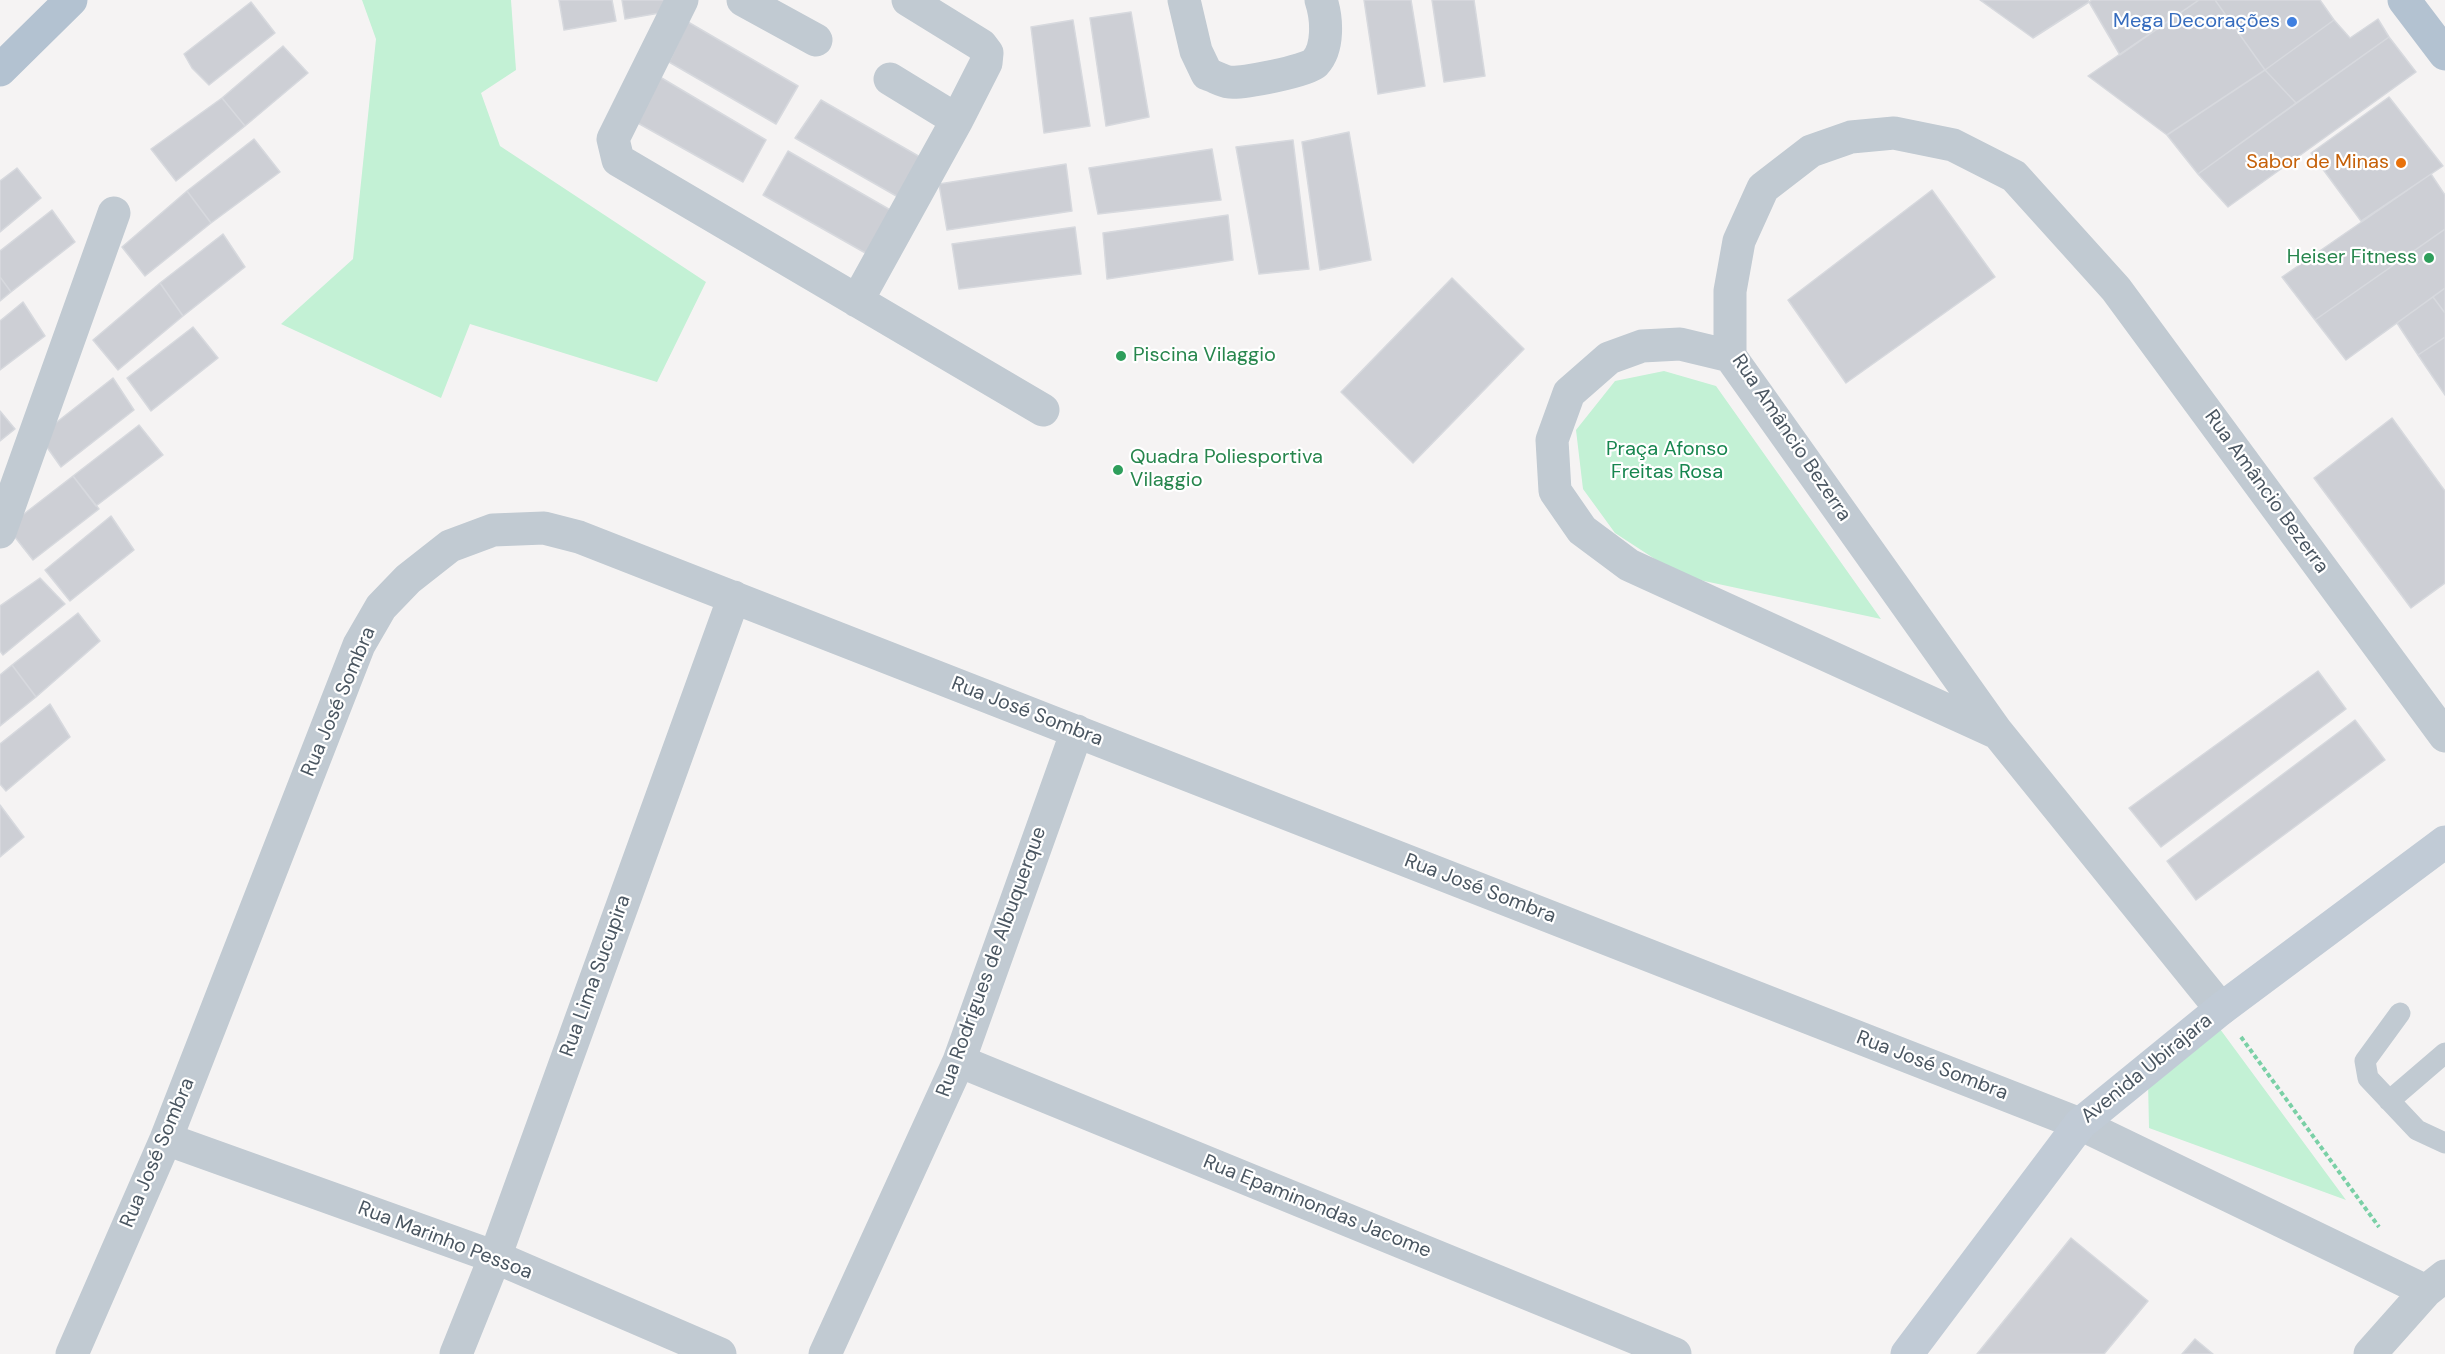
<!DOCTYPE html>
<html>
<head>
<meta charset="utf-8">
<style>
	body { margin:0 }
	canvas { display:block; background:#f5f3f3 }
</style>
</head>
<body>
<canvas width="2445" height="1354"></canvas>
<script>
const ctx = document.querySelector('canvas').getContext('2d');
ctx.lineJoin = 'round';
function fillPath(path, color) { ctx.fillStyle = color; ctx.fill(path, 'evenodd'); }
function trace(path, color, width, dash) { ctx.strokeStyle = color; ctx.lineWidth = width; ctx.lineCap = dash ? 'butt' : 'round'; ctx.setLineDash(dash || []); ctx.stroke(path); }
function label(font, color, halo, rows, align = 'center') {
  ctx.font = font + ' "DM Sans",sans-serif'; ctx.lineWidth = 4.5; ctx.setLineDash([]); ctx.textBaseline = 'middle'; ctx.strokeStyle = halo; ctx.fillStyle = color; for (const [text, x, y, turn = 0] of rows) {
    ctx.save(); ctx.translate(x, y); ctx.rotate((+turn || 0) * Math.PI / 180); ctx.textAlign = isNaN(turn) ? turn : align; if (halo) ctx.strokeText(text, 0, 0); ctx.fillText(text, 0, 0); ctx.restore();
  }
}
fillPath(new Path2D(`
	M 362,0 L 511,0 L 516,70 L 481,93 L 500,146 L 706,282 L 657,382 L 470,324 L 441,398 L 281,324 L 353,259 L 376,39 Z
	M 1664,371 L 1716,386 L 1881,619 L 1681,576 L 1615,533 L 1583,489 L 1576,430 L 1615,381 Z
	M 2220,1029 L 2346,1200 L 2149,1128 L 2148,1081 Z`), '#c3f1d5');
const building = new Path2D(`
	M 559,0 L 612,0 L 616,21 L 564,30 Z
	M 622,0 L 675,0 L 677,10 L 625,19 Z
	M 1364,0 L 1411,0 L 1425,86 L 1378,94 Z
	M 1432,0 L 1474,0 L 1485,76 L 1444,82 Z
	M 1980,0 L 2088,0 L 2089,2 L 2033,38 Z
	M 2092,0 L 2199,0 L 2120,55 L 2089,2 Z
	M 2199,0 L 2215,0 L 2265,70 L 2167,135 L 2088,76 Z
	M 2215,0 L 2320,0 L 2334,20 L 2265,70 Z
	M 251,2 L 275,33 L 209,85 L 192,68 L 184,54 Z
	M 1131,12 L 1149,117 L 1106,126 L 1090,18 Z
	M 2378,19 L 2389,37 L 2296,103 L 2265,70 L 2334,20 L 2350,38 Z
	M 1073,20 L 1090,126 L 1044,133 L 1031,27 Z
	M 688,22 L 798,86 L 776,124 L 669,62 Z
	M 2389,37 L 2416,72 L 2228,207 L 2198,174 Z
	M 283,46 L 308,73 L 245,126 L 222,98 Z
	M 2265,70 L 2296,103 L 2198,174 L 2167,135 Z
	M 660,77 L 766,140 L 743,182 L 636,122 Z
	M 2389,97 L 2443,166 L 2361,221 L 2311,153 Z
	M 222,98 L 245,126 L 176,181 L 151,149 Z
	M 821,100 L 927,161 L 905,201 L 795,138 Z
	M 1349,132 L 1371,260 L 1320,270 L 1302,142 Z
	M 254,139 L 280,172 L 211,223 L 187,191 Z
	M 1293,140 L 1309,269 L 1259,274 L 1236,147 Z
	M 1212,149 L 1221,200 L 1098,214 L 1089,168 Z
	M 788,151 L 899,215 L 876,259 L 763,195 Z
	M 1066,164 L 1072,211 L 947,230 L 939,184 Z
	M 17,168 L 41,198 L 0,232 L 0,181 Z
	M 2431,174 L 2445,195 L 2445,229 L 2315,320 L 2282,277 Z
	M 1932,190 L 1995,277 L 1846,383 L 1788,300 Z
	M 187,191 L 211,223 L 145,276 L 122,247 Z
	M 52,210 L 75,242 L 11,292 L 0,277 L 0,251 Z
	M 1228,215 L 1233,260 L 1107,279 L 1103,233 Z
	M 1075,227 L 1081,274 L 959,289 L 952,244 Z
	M 2445,229 L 2445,288 L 2346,360 L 2315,320 Z
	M 223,234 L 245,267 L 183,316 L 160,283 Z
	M 0,277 L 11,292 L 0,301 Z
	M 1452,278 L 1524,349 L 1413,463 L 1341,392 Z
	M 160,283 L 183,316 L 118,370 L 93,340 Z
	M 2445,288 L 2445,313 L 2433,297 Z
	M 2433,297 L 2445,313 L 2445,337 L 2418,355 L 2397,323 Z
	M 23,302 L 45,336 L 0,370 L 0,321 Z
	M 193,327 L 218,358 L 151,411 L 127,378 Z
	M 2445,337 L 2445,395 L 2418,355 Z
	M 113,378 L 134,410 L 61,467 L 39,436 Z
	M 0,411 L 15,429 L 0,441 Z
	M 2392,418 L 2445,491 L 2445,583 L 2411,608 L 2314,478 Z
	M 139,425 L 163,455 L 96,506 L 73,476 Z
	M 73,476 L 99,509 L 33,560 L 7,527 Z
	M 111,516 L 134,550 L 70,601 L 45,570 Z
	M 40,578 L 65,604 L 3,655 L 0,651 L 0,606 Z
	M 78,613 L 100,641 L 36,697 L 12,665 Z
	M 12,665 L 36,697 L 0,726 L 0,675 Z
	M 2318,671 L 2346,709 L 2161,847 L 2129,808 Z
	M 50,704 L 70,737 L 6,791 L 0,784 L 0,744 Z
	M 2355,720 L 2385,760 L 2196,900 L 2167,861 Z
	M 0,805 L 24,837 L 0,857 Z
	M 2071,1238 L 2148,1301 L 2104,1354 L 1977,1354 Z
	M 2195,1339 L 2213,1354 L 2182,1354 Z`);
fillPath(building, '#cdcfd5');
trace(building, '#d7d9de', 1.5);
trace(new Path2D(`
	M 2241,1037 L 2379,1227`), '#7ad0a6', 4, [4.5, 3]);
trace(new Path2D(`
	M 2400,1013 L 2365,1061 L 2368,1078 L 2417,1130 L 2445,1143
	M 2389,1101 L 2445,1053`), '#c1cad2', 21);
trace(new Path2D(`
	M 682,0 L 613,139 L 618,160 L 1043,410
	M 743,0 L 816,40
	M 1184,0 L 1196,51 L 1207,74 C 1214,76 1222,81 1229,82 C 1241,84 1307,71 1315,63 C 1329,48 1327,18 1321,0
	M 890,79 L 957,120 L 986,63 L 987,53 L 981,45 L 908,0
	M 857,301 L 957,120
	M 1730,356 L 1680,344 L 1642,346 L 1609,358 L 1569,393 L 1552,440 L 1555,491 L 1582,530 L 1629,565 L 1995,732
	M 0,532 L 114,213
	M 2221,1009 L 1997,732 L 1730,356 L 1730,291 L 1739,241 L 1763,188 L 1811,151 L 1851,137 L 1894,133 L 1953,145 L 2014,176 L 2116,289 L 2445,736
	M 959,1061 L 1675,1354
	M 166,1139 L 495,1257 L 720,1354
	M 72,1354 L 166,1139 L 359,645 L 381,607 L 408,579 L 450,546 L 493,530 L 544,528 L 579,537 L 2080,1124 L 2426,1291
	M 456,1354 L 495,1257 L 734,597
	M 825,1354 L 959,1061 L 1077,731
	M 2370,1354 L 2426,1291 L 2445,1276`), '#c1cad2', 33);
trace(new Path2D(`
	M 1907,1354 L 2080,1124 L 2221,1009 L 2445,842`), '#c1cbd6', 33);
trace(new Path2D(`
	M 2404,0 L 2445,54
	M 0,70 L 71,0`), '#b3c2d1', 33);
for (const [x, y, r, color] of [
	[2292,22,6,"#3f7fe0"],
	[2401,163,6,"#e8710a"],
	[2429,258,6,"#2e9e5b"],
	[1121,356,6,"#2e9e5b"],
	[1118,470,6,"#2e9e5b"]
]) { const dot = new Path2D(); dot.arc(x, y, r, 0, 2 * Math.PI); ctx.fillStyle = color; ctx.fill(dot); trace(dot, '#fff', 2); }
label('20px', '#366cbe', '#fff', [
	["Mega Decorações",2280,22]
], 'right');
label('20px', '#c56008', '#fff', [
	["Sabor de Minas",2389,163]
], 'right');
label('20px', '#27864d', '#fff', [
	["Heiser Fitness",2417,258,"right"],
	["Piscina Vilaggio",1133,356],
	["Quadra Poliesportiva",1130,458],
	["Vilaggio",1130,481]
], 'left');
label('20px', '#4a5661', '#fff', [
	["Rua Amâncio Bezerra",1791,438,56],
	["Rua Amâncio Bezerra",2266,492,54],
	["Rua José Sombra",339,702,-67],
	["Rua José Sombra",1027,712,21],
	["Rua José Sombra",1480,889,21],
	["Rua Rodrigues de Albuquerque",992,962,-70],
	["Rua Lima Sucupira",596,976,-70],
	["Rua José Sombra",1932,1066,21],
	["Avenida Ubirajara",2147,1069,-39],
	["Rua José Sombra",158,1153,-67],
	["Rua Epaminondas Jacome",1317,1207,22],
	["Rua Marinho Pessoa",445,1241,21]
]);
label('20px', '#17864f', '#fff', [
	["Praça Afonso",1667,450],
	["Freitas Rosa",1667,473]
]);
</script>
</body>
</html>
